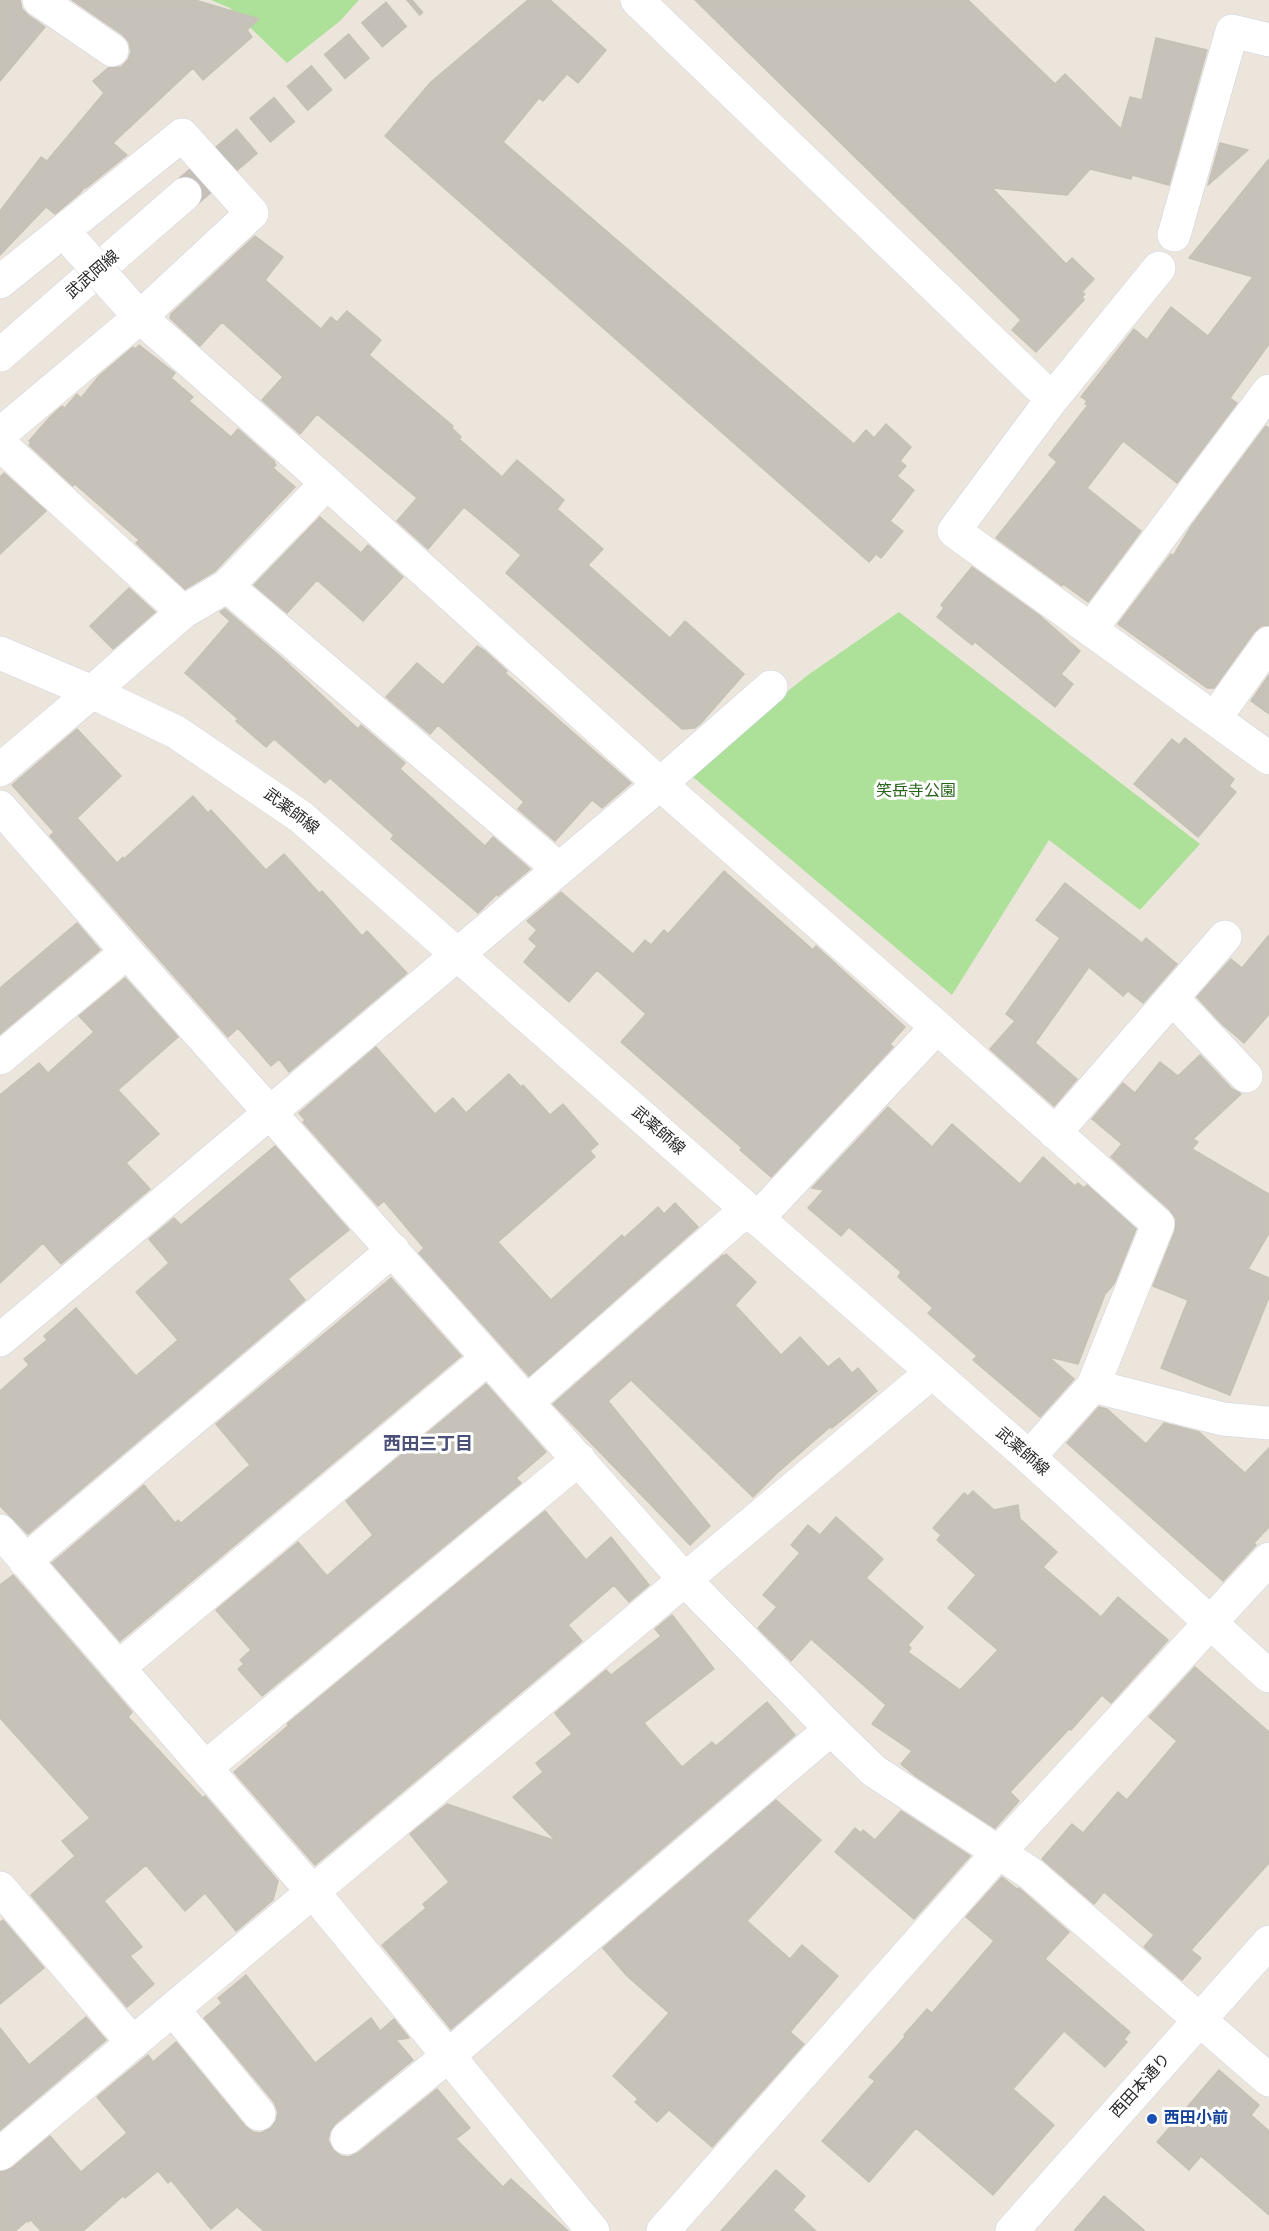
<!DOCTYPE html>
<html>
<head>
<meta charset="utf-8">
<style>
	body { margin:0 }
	canvas { display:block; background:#ebe5db }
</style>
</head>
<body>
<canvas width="1269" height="2231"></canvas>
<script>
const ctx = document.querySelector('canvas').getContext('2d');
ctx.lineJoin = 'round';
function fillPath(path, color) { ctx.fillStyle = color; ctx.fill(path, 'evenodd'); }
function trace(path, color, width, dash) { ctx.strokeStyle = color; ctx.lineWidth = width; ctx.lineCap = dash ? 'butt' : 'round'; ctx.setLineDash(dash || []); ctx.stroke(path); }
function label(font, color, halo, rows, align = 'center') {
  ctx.font = font + ' "Varela Round","Noto Sans JP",sans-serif'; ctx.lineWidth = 6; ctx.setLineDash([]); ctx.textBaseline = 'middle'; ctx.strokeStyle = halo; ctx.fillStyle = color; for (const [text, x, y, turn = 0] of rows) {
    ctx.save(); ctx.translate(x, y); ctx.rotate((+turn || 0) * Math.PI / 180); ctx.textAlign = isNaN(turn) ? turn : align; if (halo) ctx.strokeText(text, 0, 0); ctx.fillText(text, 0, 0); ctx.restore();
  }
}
fillPath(new Path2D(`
	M 211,0 L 359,0 L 340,21 L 287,63 L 230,8 Z
	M 899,612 L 1200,844 L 1140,910 L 1049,840 L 952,995 L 687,772 L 808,675 Z`), '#ade098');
const building = new Path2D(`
	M 0,0 L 20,0 L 22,9 L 28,15 L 45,27 L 0,81 Z
	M 72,0 L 195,0 L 259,19 L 247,30 L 252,37 L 203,80 L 193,68 L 113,143 L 127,155 L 86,188 L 85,187 L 79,194 L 55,214 L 46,207 L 0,255 L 0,211 L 41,157 L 47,161 L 104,93 L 93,81 L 108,68 L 121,67 L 128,60 L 131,52 L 129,42 L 123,35 Z
	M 528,0 L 550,0 L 606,50 L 578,83 L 567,74 L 543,101 L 539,98 L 503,142 L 854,444 L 866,430 L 874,438 L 886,424 L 911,447 L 900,461 L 906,466 L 897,476 L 914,490 L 890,521 L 903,531 L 881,558 L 876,554 L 869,562 L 385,136 L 431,82 Z
	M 695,0 L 968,0 L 1055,84 L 1065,74 L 1121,129 L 1130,97 L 1142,100 L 1156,38 L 1207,50 L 1169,185 L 1132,175 L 1131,179 L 1090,169 L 1067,195 L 992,188 L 1066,264 L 1072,258 L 1094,279 L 1082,292 L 1085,294 L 1082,297 L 1084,300 L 1036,352 L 1012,330 L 1021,320 Z
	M 1220,143 L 1248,150 L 1208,185 Z
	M 1269,159 L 1269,344 L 1230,398 L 1237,403 L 1177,483 L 1123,441 L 1087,488 L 1141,531 L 1088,602 L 1063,584 L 1062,586 L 996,538 L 1057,462 L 1049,455 L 1088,405 L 1085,404 L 1087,401 L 1081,397 L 1134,329 L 1147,340 L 1171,307 L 1208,336 L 1253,277 L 1189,258 Z
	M 255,236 L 283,257 L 265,280 L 321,329 L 331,317 L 337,322 L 347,311 L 381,340 L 369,355 L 453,426 L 452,428 L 461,437 L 459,439 L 502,477 L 517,460 L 564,500 L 557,509 L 603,549 L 588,565 L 670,638 L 685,621 L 744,674 L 701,723 L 695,728 L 682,729 L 506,573 L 521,555 L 464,507 L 428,549 L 397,521 L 417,498 L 317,414 L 300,434 L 262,400 L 283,377 L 222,322 L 200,346 L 170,318 L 171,314 Z
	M 139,345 L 175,373 L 171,378 L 193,397 L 189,401 L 231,437 L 238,429 L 275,462 L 274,463 L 276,465 L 273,468 L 295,487 L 215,571 L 185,589 L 136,543 L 139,540 L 75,484 L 73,486 L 29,445 L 31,443 L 29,441 L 50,417 L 62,406 L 65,408 L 77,394 L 81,398 L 99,376 L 133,347 L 135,349 Z
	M 1266,426 L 1269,428 L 1269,625 L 1261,626 L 1254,632 L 1214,688 L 1207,688 L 1118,624 L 1171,554 L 1173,556 L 1192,525 Z
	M 4,473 L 46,511 L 0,554 L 0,477 Z
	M 320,517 L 361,553 L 368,545 L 403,577 L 363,621 L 317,580 L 287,613 L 254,585 Z
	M 972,567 L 1039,615 L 1080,651 L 1061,674 L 1073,684 L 1055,707 L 975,642 L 972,645 L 937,617 L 944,608 L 941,605 Z
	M 129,588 L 155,612 L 113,649 L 90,626 Z
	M 225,609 L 283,659 L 358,729 L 361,725 L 405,763 L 400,769 L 485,846 L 493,837 L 530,869 L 498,896 L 497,894 L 478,913 L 391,839 L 394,835 L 330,778 L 325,783 L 274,739 L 266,747 L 236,721 L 238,719 L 185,673 L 230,621 L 220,612 Z
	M 477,646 L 485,651 L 507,671 L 505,673 L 631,783 L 602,808 L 592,800 L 555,841 L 518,809 L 524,802 L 438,725 L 430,734 L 386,697 L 417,663 L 443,685 Z
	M 1269,675 L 1269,714 L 1251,701 Z
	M 77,729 L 121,776 L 77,818 L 117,863 L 123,857 L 124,859 L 193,796 L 208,813 L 211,810 L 266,870 L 284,854 L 319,893 L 322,891 L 362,936 L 367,931 L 407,973 L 289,1072 L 279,1059 L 271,1066 L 238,1028 L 228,1037 L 50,836 L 54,832 L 12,785 Z
	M 1185,738 L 1234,779 L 1229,786 L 1236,792 L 1198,837 L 1134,784 L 1172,739 L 1179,745 Z
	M 724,871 L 813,950 L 816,946 L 905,1027 L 890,1044 L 893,1047 L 771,1177 L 740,1150 L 742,1148 L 621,1042 L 646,1014 L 597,970 L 569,1002 L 524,962 L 537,946 L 529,939 L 537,930 L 527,921 L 561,892 L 633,954 L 645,940 L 651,945 L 664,930 L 668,934 Z
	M 1065,883 L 1142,943 L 1146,938 L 1177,964 L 1143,1003 L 1128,991 L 1123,996 L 1089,967 L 1035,1043 L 1077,1079 L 1054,1106 L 990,1049 L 1015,1021 L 1006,1014 L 1060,938 L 1036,920 Z
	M 77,923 L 100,950 L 0,1034 L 0,988 Z
	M 1269,935 L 1269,1014 L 1244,1043 L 1222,1024 L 1197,997 L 1231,959 L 1242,968 Z
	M 125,978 L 178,1037 L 118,1090 L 159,1134 L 126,1163 L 150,1189 L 61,1264 L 43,1243 L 0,1283 L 0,1095 L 39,1063 L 48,1073 L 94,1032 L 79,1016 Z
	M 376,1047 L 435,1114 L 453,1098 L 466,1113 L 509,1074 L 521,1087 L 523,1085 L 550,1115 L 563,1104 L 598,1144 L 590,1151 L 595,1157 L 498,1242 L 551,1300 L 622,1235 L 624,1238 L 658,1207 L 664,1214 L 675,1203 L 698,1227 L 529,1376 L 419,1253 L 424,1248 L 384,1201 L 378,1206 L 303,1122 L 305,1120 L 299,1113 Z
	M 1200,1055 L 1232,1089 L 1241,1094 L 1193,1139 L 1198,1142 L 1192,1149 L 1269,1194 L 1269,1233 L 1248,1269 L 1269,1278 L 1269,1297 L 1230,1395 L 1161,1368 L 1188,1300 L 1153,1286 L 1175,1231 L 1176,1219 L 1170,1210 L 1111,1157 L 1122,1144 L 1092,1119 L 1123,1083 L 1135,1093 L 1160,1062 L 1178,1076 Z
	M 888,1107 L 932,1147 L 952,1124 L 1020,1184 L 1043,1157 L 1075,1186 L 1078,1183 L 1084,1188 L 1087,1185 L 1136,1229 L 1114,1284 L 1105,1294 L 1078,1364 L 1049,1357 L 1074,1379 L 1040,1417 L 973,1360 L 977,1356 L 928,1313 L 933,1308 L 898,1277 L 901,1272 L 849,1227 L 841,1236 L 808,1208 L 824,1190 L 812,1188 Z
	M 275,1146 L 349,1230 L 288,1279 L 305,1300 L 28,1534 L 0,1506 L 0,1391 L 29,1365 L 24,1359 L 47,1340 L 44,1336 L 76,1308 L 136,1376 L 178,1340 L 136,1292 L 169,1263 L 149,1239 L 174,1218 L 181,1225 Z
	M 726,1254 L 756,1282 L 735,1305 L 781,1355 L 800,1337 L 828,1367 L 839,1358 L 852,1373 L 858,1368 L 877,1391 L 832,1428 L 830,1427 L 777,1473 L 753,1497 L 631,1380 L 608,1401 L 710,1526 L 690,1545 L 553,1404 L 723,1255 L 724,1257 Z
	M 391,1278 L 461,1356 L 120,1641 L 52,1563 L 144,1485 L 175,1523 L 178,1520 L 181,1523 L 250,1465 L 216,1424 Z
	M 486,1384 L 546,1452 L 516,1478 L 521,1483 L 262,1696 L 238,1669 L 244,1664 L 240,1660 L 251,1650 L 216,1610 L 298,1542 L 327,1576 L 373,1535 L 346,1501 Z
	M 1099,1407 L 1107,1409 L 1146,1444 L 1164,1423 L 1199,1432 L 1245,1473 L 1269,1448 L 1269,1527 L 1254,1543 L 1256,1545 L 1223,1581 L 1067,1443 Z
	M 973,1491 L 994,1510 L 1018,1505 L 1020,1519 L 1057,1552 L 1043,1567 L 1101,1617 L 1118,1597 L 1168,1640 L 1111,1703 L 1102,1695 L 1071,1730 L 1069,1729 L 1010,1792 L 1019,1801 L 995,1828 L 914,1775 L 901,1764 L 912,1751 L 872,1724 L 886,1705 L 811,1639 L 791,1661 L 758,1628 L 777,1607 L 763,1595 L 800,1553 L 791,1545 L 808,1525 L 820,1535 L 836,1517 L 883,1559 L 866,1578 L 923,1627 L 908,1645 L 911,1648 L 908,1652 L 960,1690 L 998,1650 L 948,1608 L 976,1575 L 937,1540 L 941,1535 L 933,1528 L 964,1493 L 968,1496 Z
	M 545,1511 L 586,1560 L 611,1537 L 649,1585 L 629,1602 L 614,1585 L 568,1625 L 582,1641 L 315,1865 L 234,1772 L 289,1725 L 287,1724 Z
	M 13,1575 L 132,1712 L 128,1717 L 203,1798 L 205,1796 L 278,1881 L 273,1900 L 236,1931 L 205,1893 L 185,1911 L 146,1865 L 104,1901 L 142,1947 L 130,1956 L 154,1984 L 127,2007 L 31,1895 L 75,1856 L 62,1841 L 90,1818 L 0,1718 L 0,1585 Z
	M 672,1615 L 714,1669 L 644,1723 L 682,1767 L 712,1742 L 716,1746 L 767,1702 L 795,1735 L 451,2029 L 382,1945 L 426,1908 L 423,1904 L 449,1882 L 410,1834 L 447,1804 L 556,1841 L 513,1797 L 543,1772 L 536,1763 L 572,1734 L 555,1713 L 606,1670 L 611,1675 L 661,1636 L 655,1629 Z
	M 1195,1667 L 1269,1732 L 1269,1863 L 1191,1950 L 1201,1958 L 1182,1980 L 1144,1947 L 1154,1935 L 1104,1892 L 1094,1904 L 1042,1859 L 1072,1824 L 1083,1833 L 1118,1792 L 1127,1800 L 1177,1741 L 1149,1717 Z
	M 776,1800 L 821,1840 L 747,1921 L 790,1959 L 802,1945 L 838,1976 L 790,2032 L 804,2044 L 712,2147 L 669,2110 L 657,2122 L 635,2102 L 638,2099 L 613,2076 L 669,2013 L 627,1976 L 603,1948 Z
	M 901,1811 L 970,1856 L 914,1919 L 835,1852 L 855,1828 L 861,1833 L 863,1830 L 875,1840 Z
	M 1002,1877 L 1017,1889 L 1019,1888 L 1069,1932 L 1045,1959 L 1130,2032 L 1124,2039 L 1127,2042 L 1105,2067 L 1064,2031 L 1013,2089 L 1054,2125 L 993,2195 L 916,2128 L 869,2182 L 822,2141 L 875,2081 L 869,2077 L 905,2037 L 904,2035 L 927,2009 L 932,2013 L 994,1941 L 966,1917 Z
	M 3,1920 L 44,1968 L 0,2004 L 0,1922 Z
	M 246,1975 L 315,2063 L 371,2018 L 380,2031 L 394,2019 L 409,2038 L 396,2040 L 413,2060 L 335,2124 L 330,2131 L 328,2140 L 333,2150 L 341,2156 L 349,2157 L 358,2153 L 437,2089 L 470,2128 L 456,2139 L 503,2187 L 511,2179 L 568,2231 L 264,2231 L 237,2207 L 211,2229 L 171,2180 L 168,2183 L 158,2171 L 125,2198 L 123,2196 L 83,2231 L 41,2231 L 31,2220 L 28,2222 L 27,2221 L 15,2231 L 0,2231 L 0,2172 L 12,2168 L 50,2136 L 81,2172 L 127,2133 L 97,2097 L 148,2055 L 153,2062 L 176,2042 L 245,2126 L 253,2132 L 261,2133 L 271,2128 L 276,2121 L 278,2112 L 274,2102 L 204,2018 L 222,2003 L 218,1998 Z
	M 86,2017 L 106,2040 L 0,2130 L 0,2028 L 29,2065 Z
	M 1219,2070 L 1259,2105 L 1251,2115 L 1269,2131 L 1269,2215 L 1201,2156 L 1189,2170 L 1157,2142 Z
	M 776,2170 L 805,2196 L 793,2210 L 816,2231 L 721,2231 Z
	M 1104,2196 L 1145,2231 L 1074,2231 Z`);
fillPath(building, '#c6c2ba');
trace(building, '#c6c1b5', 1.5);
trace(new Path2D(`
	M 185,194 L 413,0`), '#c4bfb7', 33, [33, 16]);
const minor = new Path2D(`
	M 39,0 L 112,50
	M 637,0 L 1052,399
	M 1174,235 L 1232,31 L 1269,40
	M 1159,268 L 1052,399 L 954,531 L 1269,758
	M 0,282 L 182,135 L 252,213 L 140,317 L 0,434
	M 129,305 L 140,317 L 327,483 L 660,784 L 937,1027 L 1158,1224 L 1093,1386 L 1029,1457
	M 0,444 L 183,612
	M 227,586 L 559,869
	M 1091,629 L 1269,391
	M 1215,718 L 1269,643
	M 0,770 L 92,692 L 183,612 L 227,586 L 327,483
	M 0,807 L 127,952 L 685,1580 L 831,1729 L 874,1771 L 1030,1873 L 1269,2080
	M 1172,998 L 1246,1076
	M 0,1058 L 127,952
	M 1055,1133 L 1225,937
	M 757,1219 L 937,1027
	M 0,1340 L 660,784 L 771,687
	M 1093,1386 L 1223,1419 L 1269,1423
	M 527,1402 L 747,1209
	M 0,1531 L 313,1892 L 593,2231
	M 25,1561 L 393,1250
	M 119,1667 L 488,1358
	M 206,1767 L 579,1459
	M 0,1888 L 133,2043
	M 173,2009 L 259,2114
	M 347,2138 L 448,2056 L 831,1729
	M 0,2154 L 931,1373
	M 663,2231 L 998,1853 L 1269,1559`);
const tertiary = new Path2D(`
	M 0,355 L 185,194
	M 0,653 L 92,692 L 176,732 L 301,817 L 1029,1457 L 1269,1676
	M 1012,2231 L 1269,1942`);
trace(minor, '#d0d2e1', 34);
trace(tertiary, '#d0d2e1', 34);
trace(minor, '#fff', 33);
trace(tertiary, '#fff', 33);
const minorBridge = new Path2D(`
	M 73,242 L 129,305`);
trace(minorBridge, '#d0d2e1', 34, []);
trace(minorBridge, '#fff', 33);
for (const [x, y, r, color] of [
	[1152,2119,6,"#1a4fb4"]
]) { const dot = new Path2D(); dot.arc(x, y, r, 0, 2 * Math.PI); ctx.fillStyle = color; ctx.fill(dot); trace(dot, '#fff', 2); }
label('16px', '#292929', '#fff', [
	["武武岡線",93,275,-41],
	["武薬師線",291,812,37],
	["武薬師線",658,1131,41],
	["武薬師線",1022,1452,41],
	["西田本通り",1141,2086,-48]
]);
label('16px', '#27631b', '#fff', [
	["笑岳寺公園",916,792]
]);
label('bold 16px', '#164399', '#fff', [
	["西田小前",1164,2119]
], 'left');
label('bold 18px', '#4b5078', '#fff', [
	["西田三丁目",428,1445]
]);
</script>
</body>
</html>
